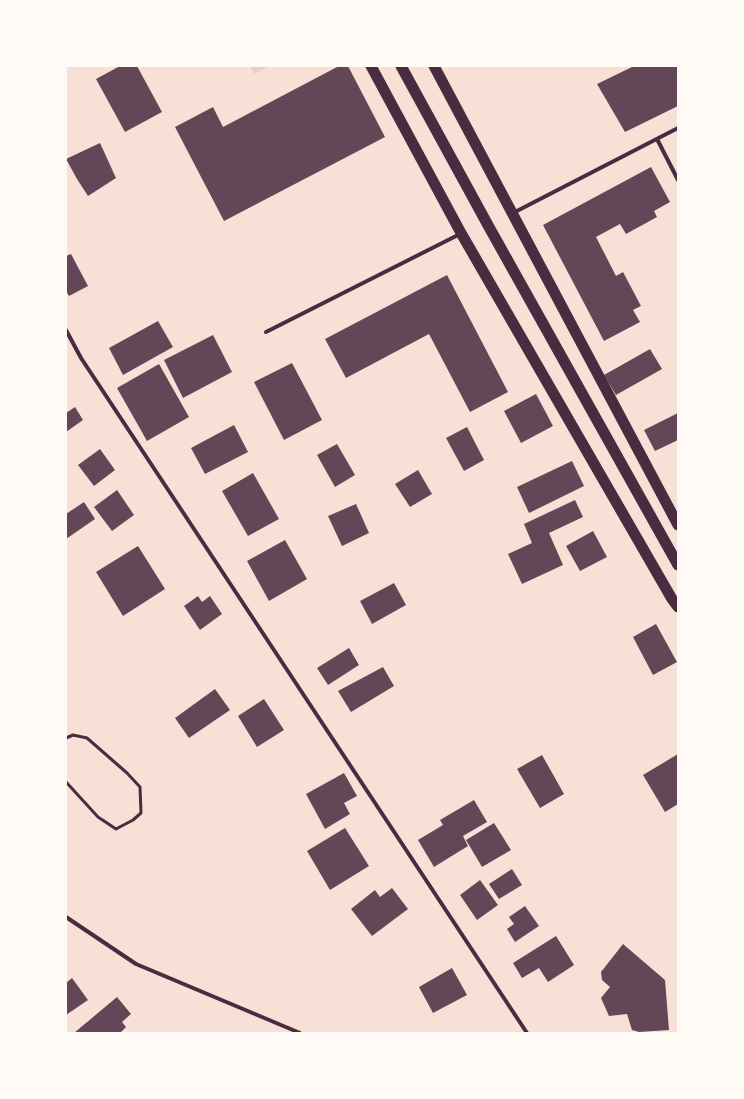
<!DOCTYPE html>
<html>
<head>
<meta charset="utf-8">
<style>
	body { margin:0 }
	#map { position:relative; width:744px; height:1099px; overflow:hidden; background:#f7e1d7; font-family:"Fira Sans Condensed",sans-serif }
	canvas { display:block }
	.frame { position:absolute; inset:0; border:67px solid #fffaf5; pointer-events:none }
</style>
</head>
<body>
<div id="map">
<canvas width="744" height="1099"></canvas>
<div class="frame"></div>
</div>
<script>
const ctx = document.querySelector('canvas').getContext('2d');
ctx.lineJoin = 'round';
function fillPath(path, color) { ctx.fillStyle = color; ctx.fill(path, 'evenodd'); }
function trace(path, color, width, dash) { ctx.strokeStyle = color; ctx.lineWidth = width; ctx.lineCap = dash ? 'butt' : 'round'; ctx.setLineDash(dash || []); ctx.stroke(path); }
fillPath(new Path2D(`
	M 250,66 L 270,66 L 254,74 Z`), '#ebcfc5');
fillPath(new Path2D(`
	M 120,66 L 137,66 L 162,112 L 125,132 L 96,79 Z
	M 339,66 L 348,66 L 385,137 L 224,221 L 175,127 L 213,107 L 223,127 Z
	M 634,66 L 678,66 L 678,106 L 625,132 L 597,84 Z
	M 100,143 L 116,178 L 88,196 L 77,179 L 66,159 Z
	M 651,167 L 670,202 L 654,211 L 657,217 L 626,234 L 620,224 L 596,237 L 616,276 L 623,272 L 641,306 L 633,310 L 640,322 L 604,341 L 543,225 Z
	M 71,254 L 88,286 L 69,296 L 66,291 L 66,256 Z
	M 447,275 L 508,392 L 470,412 L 429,334 L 346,378 L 325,339 Z
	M 158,321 L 173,347 L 123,375 L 109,348 Z
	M 213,335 L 232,372 L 183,398 L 164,360 Z
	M 650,349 L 662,369 L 616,395 L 604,375 Z
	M 292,363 L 322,420 L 284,440 L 254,382 Z
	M 159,364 L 189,417 L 147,441 L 117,388 Z
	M 536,394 L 553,426 L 521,443 L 504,411 Z
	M 75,407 L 83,420 L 66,432 L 66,413 Z
	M 678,413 L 678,440 L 655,451 L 644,430 Z
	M 234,425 L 248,452 L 205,474 L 191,448 Z
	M 467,427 L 484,460 L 464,471 L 446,438 Z
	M 337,444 L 355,475 L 335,487 L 317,455 Z
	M 100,449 L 115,470 L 94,486 L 78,465 Z
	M 572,461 L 584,486 L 529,513 L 517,487 Z
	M 418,470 L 432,494 L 410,507 L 395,484 Z
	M 253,473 L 279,519 L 248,536 L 222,491 Z
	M 117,490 L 134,515 L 112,531 L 94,507 Z
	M 575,500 L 583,517 L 549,533 L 563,565 L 522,584 L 508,554 L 532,543 L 524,524 Z
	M 84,502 L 95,519 L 66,539 L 66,514 Z
	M 356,504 L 369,533 L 342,546 L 328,516 Z
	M 593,531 L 607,557 L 580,571 L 566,546 Z
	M 285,540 L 307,579 L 269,601 L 247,561 Z
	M 138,546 L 165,589 L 123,616 L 96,572 Z
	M 394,583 L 406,605 L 372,624 L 360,601 Z
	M 198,596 L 202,602 L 210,596 L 222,614 L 200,630 L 184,606 Z
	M 656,624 L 677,662 L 653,675 L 633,637 Z
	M 349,648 L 359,665 L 328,685 L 317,668 Z
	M 383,667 L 394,686 L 351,712 L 338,691 Z
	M 215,689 L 230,710 L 189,738 L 175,718 Z
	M 264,699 L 284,730 L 257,747 L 238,716 Z
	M 678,754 L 678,804 L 665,812 L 643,775 Z
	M 542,755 L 564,794 L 540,808 L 517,769 Z
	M 344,773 L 357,796 L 344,803 L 350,814 L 325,829 L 306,794 Z
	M 474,800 L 487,822 L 463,836 L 468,846 L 434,867 L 418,840 L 443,825 L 440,820 Z
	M 494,823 L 511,850 L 482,867 L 466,840 Z
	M 345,828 L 369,866 L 330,890 L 307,851 Z
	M 512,869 L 522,885 L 499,899 L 489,884 Z
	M 480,880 L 498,905 L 477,920 L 460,895 Z
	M 392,888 L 408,909 L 372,936 L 351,909 L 375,890 L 380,897 Z
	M 525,906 L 539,926 L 515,942 L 507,929 L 514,924 L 509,917 Z
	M 556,936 L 574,965 L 548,982 L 539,968 L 522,978 L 513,963 Z
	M 623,944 L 665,980 L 669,1030 L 639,1032 L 632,1030 L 627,1014 L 609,1016 L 601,998 L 610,987 L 602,980 L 601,972 Z
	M 452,968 L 467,995 L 433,1013 L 419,987 Z
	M 72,978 L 88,1000 L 66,1015 L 66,983 Z
	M 117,997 L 131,1014 L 122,1022 L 126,1027 L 120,1033 L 74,1033 Z`), '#644757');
trace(new Path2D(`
	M 66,738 L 73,735 L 87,738 L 127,773 L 140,787 L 141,813 L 133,820 L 116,829 L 98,817 L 66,782`), '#4a2c40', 3);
trace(new Path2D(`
	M 657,139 L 678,180
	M 513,213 L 678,128
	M 66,330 L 81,358 L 527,1033
	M 266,332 L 460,234
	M 66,917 L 136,964 L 300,1033`), '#4a2c40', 4);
trace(new Path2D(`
	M 371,66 L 461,233 L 672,599 L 678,607
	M 401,66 L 489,227 L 678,565
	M 434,66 L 678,525`), '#4a2c40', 11);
</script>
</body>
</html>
